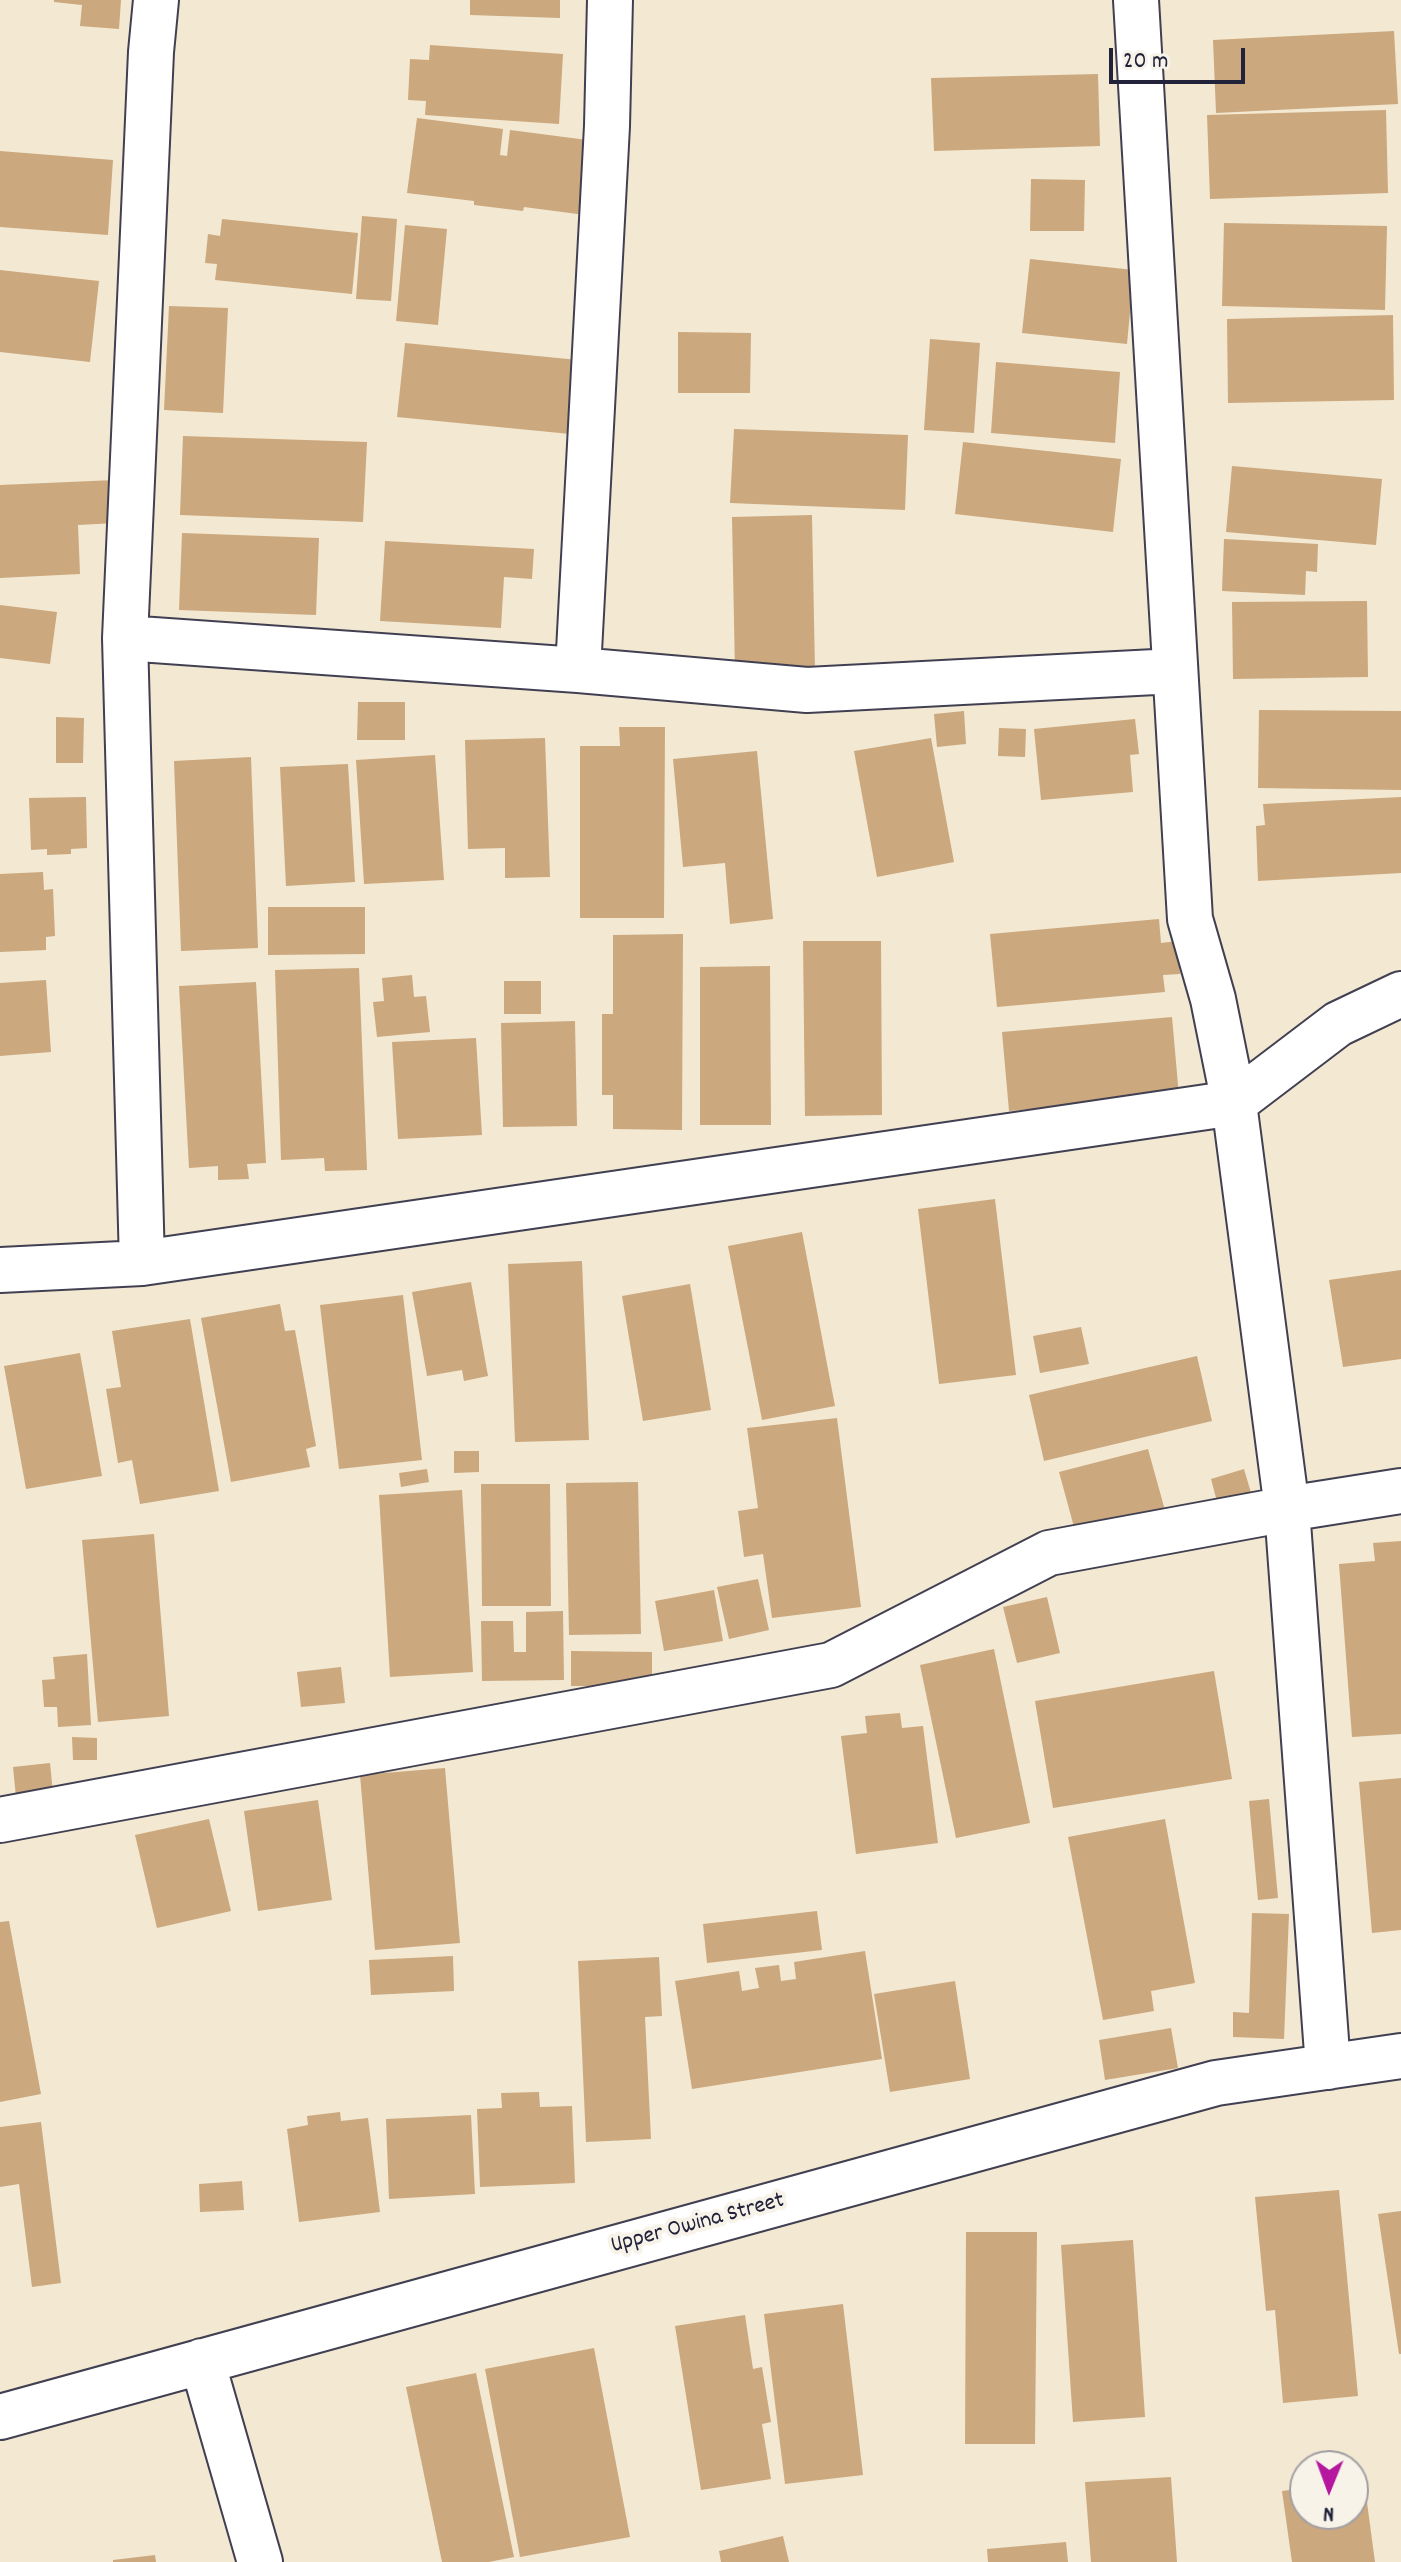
<!DOCTYPE html>
<html>
<head>
<meta charset="utf-8">
<style>
	body { margin:0 }
	#map { position:relative; width:1401px; height:2562px; overflow:hidden; background:#f3e8d2; font-family:Dekko,sans-serif }
	canvas { display:block }
	.north { position:absolute; left:1289px; top:2450px; width:80px; height:80px; box-sizing:border-box; background:#f7f3e8; border:2px solid #a29fa3; border-radius:50%; rotate:181deg; font-size:22px; font-weight:700; line-height:32px; text-align:center; color:#22223b }
	.north::after { content:''; display:block; margin:auto; width:28px; height:36px; background:#b5179e; clip-path:polygon(50% 0,100% 100%,50% 72%,0 100%) }
	.scale { position:absolute; left:1109px; top:48px; width:136px; height:36px; box-sizing:border-box; border:4px solid #22223b; border-top:0; padding-left:10px; font-size:24px; line-height:28px; white-space:nowrap; color:#22223b; -webkit-text-stroke:6px #f7f3e8; paint-order:stroke }
</style>
</head>
<body>
<div id="map">
<canvas width="1401" height="2562"></canvas>
<div class="north">N</div>
<div class="scale">20 m</div>
</div>
<script>
const ctx = document.querySelector('canvas').getContext('2d');
ctx.lineJoin = 'round';
function fillPath(path, color) { ctx.fillStyle = color; ctx.fill(path, 'evenodd'); }
function trace(path, color, width, dash) { ctx.strokeStyle = color; ctx.lineWidth = width; ctx.lineCap = dash ? 'butt' : 'round'; ctx.setLineDash(dash || []); ctx.stroke(path); }
function label(font, color, halo, rows, align = 'center') {
  ctx.font = font + ' Dekko,sans-serif'; ctx.lineWidth = 8; ctx.setLineDash([]); ctx.textBaseline = 'middle'; ctx.strokeStyle = halo; ctx.fillStyle = color; for (const [text, x, y, turn = 0] of rows) {
    ctx.save(); ctx.translate(x, y); ctx.rotate((+turn || 0) * Math.PI / 180); ctx.textAlign = isNaN(turn) ? turn : align; if (halo) ctx.strokeText(text, 0, 0); ctx.fillText(text, 0, 0); ctx.restore();
  }
}
fillPath(new Path2D(`
	M 54,0 L 121,0 L 119,29 L 80,26 L 82,5 L 54,2 Z
	M 470,0 L 560,0 L 560,18 L 470,15 Z
	M 1394,31 L 1398,104 L 1216,113 L 1213,40 Z
	M 430,45 L 563,54 L 559,124 L 425,115 L 426,101 L 408,100 L 410,59 L 429,60 Z
	M 1098,74 L 1100,146 L 934,151 L 931,78 Z
	M 1386,110 L 1388,193 L 1210,199 L 1207,115 Z
	M 417,118 L 503,129 L 500,155 L 507,156 L 510,130 L 595,141 L 585,215 L 524,207 L 523,211 L 474,205 L 474,201 L 407,193 Z
	M 0,151 L 113,160 L 108,235 L 0,227 Z
	M 1031,179 L 1085,180 L 1084,231 L 1030,231 Z
	M 362,216 L 397,219 L 391,301 L 356,299 Z
	M 222,219 L 358,233 L 352,294 L 215,280 L 217,264 L 205,263 L 208,234 L 220,236 Z
	M 1224,223 L 1387,226 L 1385,310 L 1222,306 Z
	M 405,225 L 447,229 L 438,325 L 396,321 Z
	M 1030,259 L 1134,270 L 1127,344 L 1022,333 Z
	M 0,270 L 99,281 L 90,362 L 0,352 Z
	M 169,306 L 228,308 L 223,413 L 164,410 Z
	M 1393,315 L 1394,400 L 1228,403 L 1227,319 Z
	M 678,332 L 751,333 L 750,393 L 678,393 Z
	M 930,339 L 980,343 L 974,433 L 924,430 Z
	M 405,343 L 578,360 L 570,434 L 397,417 Z
	M 996,362 L 1120,372 L 1115,443 L 991,433 Z
	M 734,429 L 908,435 L 905,510 L 730,503 Z
	M 183,436 L 367,442 L 363,522 L 180,515 Z
	M 963,442 L 1121,459 L 1113,532 L 955,514 Z
	M 1232,466 L 1382,479 L 1376,545 L 1226,532 Z
	M 115,480 L 116,523 L 78,525 L 80,574 L 0,578 L 0,485 Z
	M 812,515 L 815,672 L 735,673 L 732,517 Z
	M 182,533 L 319,538 L 316,615 L 179,610 Z
	M 1224,539 L 1318,544 L 1317,572 L 1306,571 L 1305,595 L 1222,591 Z
	M 385,541 L 534,549 L 532,579 L 504,577 L 501,628 L 380,621 Z
	M 1367,601 L 1368,677 L 1233,679 L 1232,602 Z
	M 0,605 L 57,612 L 50,664 L 0,658 Z
	M 358,702 L 405,702 L 405,740 L 357,740 Z
	M 1259,710 L 1401,711 L 1401,790 L 1258,788 Z
	M 964,711 L 966,744 L 937,747 L 934,714 Z
	M 56,717 L 84,718 L 83,763 L 56,763 Z
	M 1135,719 L 1139,754 L 1130,755 L 1133,792 L 1041,800 L 1034,729 Z
	M 619,727 L 665,727 L 664,918 L 580,918 L 580,746 L 620,746 Z
	M 999,728 L 1026,729 L 1025,757 L 998,756 Z
	M 545,738 L 550,877 L 505,878 L 505,848 L 468,849 L 465,740 Z
	M 931,738 L 954,862 L 877,877 L 854,751 Z
	M 757,751 L 773,919 L 730,924 L 725,863 L 683,867 L 673,759 Z
	M 435,755 L 444,880 L 364,884 L 356,760 Z
	M 251,757 L 258,948 L 181,951 L 174,761 Z
	M 348,764 L 355,882 L 286,886 L 280,767 Z
	M 86,797 L 87,848 L 71,849 L 71,854 L 47,855 L 47,849 L 31,850 L 29,798 Z
	M 1401,797 L 1401,873 L 1258,881 L 1256,826 L 1265,825 L 1263,804 Z
	M 43,872 L 44,890 L 53,889 L 55,936 L 46,937 L 46,950 L 0,952 L 0,874 Z
	M 268,907 L 365,907 L 365,954 L 268,955 Z
	M 1159,919 L 1161,943 L 1178,941 L 1180,974 L 1163,975 L 1165,992 L 997,1007 L 990,934 Z
	M 683,934 L 682,1130 L 613,1129 L 613,1095 L 602,1095 L 602,1014 L 613,1014 L 613,935 Z
	M 803,941 L 881,941 L 882,1115 L 805,1116 Z
	M 770,966 L 771,1125 L 700,1125 L 700,967 Z
	M 359,968 L 367,1170 L 325,1171 L 324,1158 L 281,1160 L 275,970 Z
	M 412,975 L 414,997 L 426,996 L 430,1032 L 377,1037 L 373,1002 L 384,1001 L 382,978 Z
	M 46,980 L 51,1052 L 0,1056 L 0,983 Z
	M 504,981 L 541,981 L 541,1014 L 504,1014 Z
	M 256,982 L 266,1163 L 247,1164 L 249,1179 L 218,1180 L 218,1166 L 189,1168 L 179,986 Z
	M 1172,1017 L 1179,1096 L 1009,1111 L 1002,1032 Z
	M 575,1021 L 577,1126 L 503,1127 L 501,1023 Z
	M 476,1038 L 482,1135 L 398,1139 L 392,1042 Z
	M 995,1199 L 1016,1375 L 939,1384 L 918,1209 Z
	M 802,1232 L 835,1406 L 762,1420 L 728,1246 Z
	M 582,1261 L 589,1440 L 515,1442 L 508,1264 Z
	M 1401,1270 L 1401,1359 L 1343,1367 L 1329,1280 Z
	M 471,1282 L 488,1376 L 464,1381 L 462,1370 L 427,1376 L 412,1292 Z
	M 690,1284 L 711,1410 L 643,1421 L 622,1296 Z
	M 403,1295 L 422,1460 L 339,1469 L 320,1305 Z
	M 280,1304 L 285,1331 L 295,1330 L 316,1446 L 306,1449 L 310,1467 L 231,1482 L 201,1318 Z
	M 190,1319 L 219,1491 L 140,1504 L 132,1460 L 118,1463 L 106,1389 L 121,1387 L 112,1331 Z
	M 1081,1327 L 1089,1364 L 1040,1373 L 1033,1336 Z
	M 80,1353 L 102,1476 L 26,1489 L 4,1366 Z
	M 1197,1356 L 1212,1421 L 1044,1461 L 1029,1395 Z
	M 837,1418 L 861,1607 L 772,1618 L 763,1554 L 744,1557 L 738,1511 L 758,1508 L 747,1428 Z
	M 1148,1449 L 1166,1514 L 1077,1538 L 1059,1472 Z
	M 454,1451 L 479,1451 L 479,1472 L 454,1473 Z
	M 427,1469 L 429,1482 L 401,1487 L 399,1473 Z
	M 1244,1469 L 1254,1503 L 1220,1513 L 1211,1479 Z
	M 638,1482 L 641,1634 L 569,1635 L 566,1483 Z
	M 481,1484 L 550,1484 L 551,1606 L 482,1606 Z
	M 462,1490 L 473,1672 L 390,1677 L 379,1495 Z
	M 154,1534 L 169,1716 L 98,1722 L 82,1540 Z
	M 1401,1541 L 1401,1734 L 1352,1737 L 1339,1564 L 1375,1561 L 1373,1543 Z
	M 758,1579 L 769,1630 L 729,1639 L 717,1587 Z
	M 714,1590 L 723,1641 L 664,1651 L 655,1601 Z
	M 1047,1597 L 1060,1653 L 1017,1663 L 1003,1607 Z
	M 563,1611 L 564,1680 L 482,1681 L 481,1621 L 513,1621 L 514,1652 L 526,1652 L 526,1612 Z
	M 994,1649 L 1030,1823 L 956,1838 L 920,1665 Z
	M 571,1651 L 652,1652 L 652,1686 L 571,1686 Z
	M 87,1654 L 91,1725 L 58,1727 L 57,1707 L 44,1707 L 42,1680 L 55,1679 L 53,1657 Z
	M 341,1667 L 345,1703 L 301,1707 L 297,1672 Z
	M 1214,1671 L 1232,1779 L 1053,1808 L 1035,1701 Z
	M 900,1713 L 902,1728 L 923,1726 L 938,1843 L 856,1854 L 841,1736 L 867,1733 L 865,1716 Z
	M 72,1737 L 97,1738 L 97,1760 L 73,1760 Z
	M 50,1763 L 53,1793 L 16,1797 L 13,1767 Z
	M 445,1768 L 460,1943 L 375,1950 L 360,1775 Z
	M 1401,1778 L 1401,1930 L 1372,1933 L 1359,1782 Z
	M 1269,1799 L 1278,1898 L 1258,1900 L 1249,1801 Z
	M 318,1800 L 332,1900 L 258,1911 L 244,1811 Z
	M 209,1819 L 231,1911 L 157,1928 L 135,1835 Z
	M 1165,1819 L 1195,1983 L 1151,1991 L 1154,2011 L 1103,2020 L 1068,1837 Z
	M 817,1911 L 822,1950 L 707,1963 L 703,1924 Z
	M 1252,1913 L 1289,1914 L 1284,2039 L 1233,2037 L 1233,2012 L 1249,2013 Z
	M 9,1921 L 41,2094 L 0,2102 L 0,1922 Z
	M 865,1951 L 882,2059 L 692,2089 L 675,1981 L 739,1971 L 742,1991 L 759,1988 L 755,1968 L 779,1965 L 781,1981 L 796,1979 L 794,1962 Z
	M 453,1956 L 454,1991 L 371,1995 L 369,1960 Z
	M 659,1957 L 662,2016 L 645,2017 L 651,2139 L 586,2142 L 578,1961 Z
	M 955,1981 L 970,2079 L 890,2092 L 874,1994 Z
	M 1171,2028 L 1178,2068 L 1105,2080 L 1099,2040 Z
	M 539,2092 L 540,2107 L 572,2106 L 575,2183 L 480,2187 L 477,2109 L 502,2108 L 501,2093 Z
	M 340,2112 L 341,2121 L 368,2118 L 380,2212 L 299,2222 L 287,2129 L 308,2125 L 307,2116 Z
	M 471,2115 L 475,2194 L 389,2199 L 386,2119 Z
	M 41,2122 L 61,2283 L 32,2287 L 19,2184 L 0,2187 L 0,2127 Z
	M 242,2181 L 244,2210 L 200,2212 L 199,2184 Z
	M 1339,2190 L 1358,2396 L 1283,2403 L 1275,2310 L 1266,2311 L 1255,2197 Z
	M 1401,2211 L 1401,2354 L 1399,2354 L 1378,2214 Z
	M 966,2232 L 1037,2232 L 1035,2444 L 965,2444 Z
	M 1133,2240 L 1145,2417 L 1073,2422 L 1061,2245 Z
	M 843,2304 L 863,2475 L 785,2484 L 764,2314 Z
	M 745,2315 L 753,2369 L 762,2367 L 771,2422 L 762,2424 L 771,2479 L 701,2490 L 675,2326 Z
	M 594,2348 L 630,2537 L 520,2557 L 485,2369 Z
	M 476,2373 L 514,2557 L 489,2562 L 442,2562 L 406,2387 Z
	M 1171,2477 L 1177,2562 L 1091,2562 L 1085,2482 Z
	M 1364,2480 L 1375,2562 L 1292,2562 L 1282,2491 L 1305,2488 L 1305,2514 L 1353,2514 L 1353,2482 Z
	M 783,2536 L 789,2562 L 721,2562 L 719,2551 Z
	M 1066,2542 L 1068,2562 L 988,2562 L 987,2549 Z
	M 155,2555 L 156,2562 L 113,2562 L 113,2560 Z`), '#cba87e');
const minor = new Path2D(`
	M 1136,0 L 1190,919 L 1213,999 L 1234,1103 L 1287,1509 L 1328,2067
	M 125,638 L 578,670 L 807,690 L 1175,671
	M 578,670 L 607,126 L 610,0
	M 142,1263 L 125,638 L 151,52 L 156,0
	M 0,1270 L 142,1263 L 1234,1103 L 1338,1024 L 1401,994
	M 0,1820 L 831,1665 L 1049,1553 L 1287,1509 L 1401,1491
	M 202,2361 L 260,2562
	M 0,2417 L 1216,2083 L 1401,2056`);
trace(minor, '#414052', 48);
trace(minor, '#fff', 44);
label('24px', '#22223b', '#f7f3e8', [
	["Upper Owina Street",698,2225,-15]
]);
</script>
</body>
</html>
